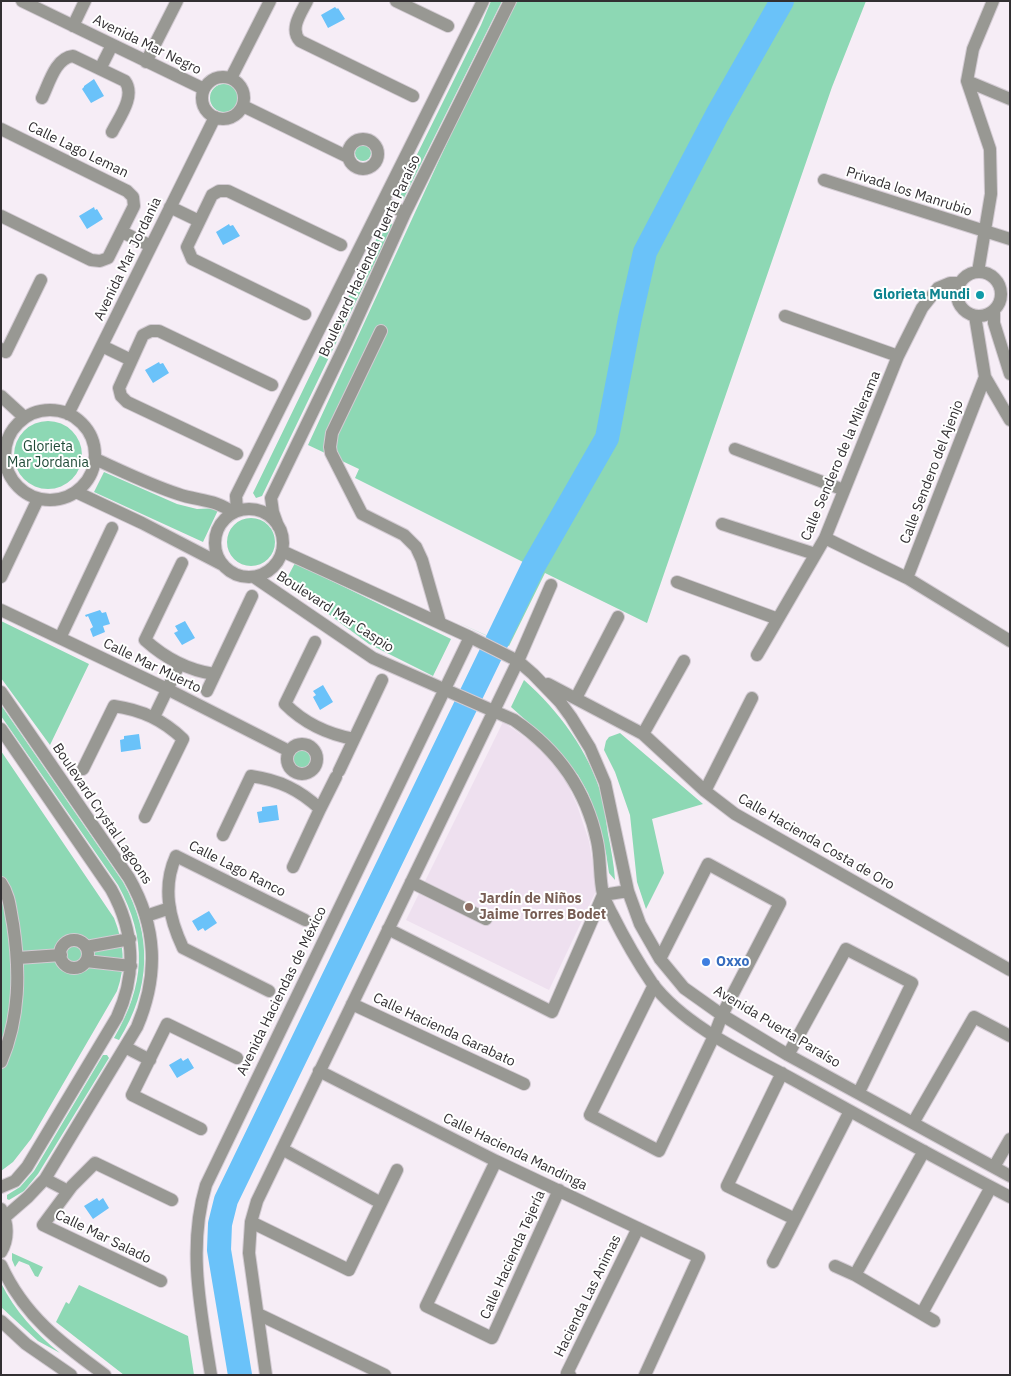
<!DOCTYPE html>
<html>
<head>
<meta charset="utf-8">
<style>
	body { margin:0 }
	#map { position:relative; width:1011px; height:1376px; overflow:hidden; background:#f6edf6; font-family:"IBM Plex Sans",sans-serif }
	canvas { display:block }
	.frame { position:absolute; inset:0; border:2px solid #322f32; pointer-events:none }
</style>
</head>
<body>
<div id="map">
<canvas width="1011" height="1376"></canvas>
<div class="frame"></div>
</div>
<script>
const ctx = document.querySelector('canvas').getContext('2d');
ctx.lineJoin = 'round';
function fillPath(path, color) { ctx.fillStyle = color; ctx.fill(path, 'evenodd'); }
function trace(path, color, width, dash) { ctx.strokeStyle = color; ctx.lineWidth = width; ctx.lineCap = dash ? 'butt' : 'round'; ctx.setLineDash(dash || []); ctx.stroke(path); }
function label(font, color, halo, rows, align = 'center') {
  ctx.font = font + ' "IBM Plex Sans",sans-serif'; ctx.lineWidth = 4; ctx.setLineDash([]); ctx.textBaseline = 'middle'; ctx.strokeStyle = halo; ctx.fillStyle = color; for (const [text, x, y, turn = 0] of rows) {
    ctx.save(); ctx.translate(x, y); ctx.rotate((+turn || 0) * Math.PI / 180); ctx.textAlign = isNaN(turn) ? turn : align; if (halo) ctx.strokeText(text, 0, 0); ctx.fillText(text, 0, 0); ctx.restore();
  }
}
fillPath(new Path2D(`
	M 503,722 L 538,746 L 564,776 L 577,805 L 589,841 L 597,889 L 549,990 L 406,920 Z`), '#eee0ef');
fillPath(new Path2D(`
	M 491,1 L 502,1 L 403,200 L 399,200 L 396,197 L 481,25 Z
	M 517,1 L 866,1 L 832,87 L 647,623 L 545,573 L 509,646 L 457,622 L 488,636 L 523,562 L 355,478 L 359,469 L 308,445 L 464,106 Z
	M210 98a14 14 0 1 1 28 0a14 14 0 1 1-28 0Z
	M355 153a8 8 0 1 1 16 0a8 8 0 1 1-16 0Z
	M 386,219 L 389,219 L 393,225 L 262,496 L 256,498 L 253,493 Z
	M14 455a34 34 0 1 1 68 0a34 34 0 1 1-68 0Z
	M 104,472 L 177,504 L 197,509 L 219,508 L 203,542 L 94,492 Z
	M227 542a24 24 0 1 1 48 0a24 24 0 1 1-48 0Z
	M 295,563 L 451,639 L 433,676 L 369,644 L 285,582 Z
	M 1,621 L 89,664 L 50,745 L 1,678 Z
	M 524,680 C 559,711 588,750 602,796 C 605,808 606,822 608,834 C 611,849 614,864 615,880 L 609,873 L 606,853 L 597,817 L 588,793 L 578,775 L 548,740 L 511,707 Z
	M 1,705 L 123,882 C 153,936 151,988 119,1040 L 114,1038 C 145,985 148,940 118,885 L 1,716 Z
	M 620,733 L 703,804 L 652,819 L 664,873 L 646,909 L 637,882 L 630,815 L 615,772 L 604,750 L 606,741 L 609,737 Z
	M293 759a9 9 0 1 1 18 0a9 9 0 1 1-18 0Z
	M 1,751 L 114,918 C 124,943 126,966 117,991 L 31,1139 L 13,1162 L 1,1171 Z
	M 103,1055 L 107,1055 L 109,1058 L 38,1174 L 24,1191 L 9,1200 L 7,1199 L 7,1195 L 20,1187 L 34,1171 Z
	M 12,1253 L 43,1267 L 38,1277 L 35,1276 L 29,1265 L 19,1261 L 15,1267 L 12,1260 Z
	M 1,1283 C 15,1311 35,1333 60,1353 L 38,1341 L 1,1307 Z
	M 79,1285 L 188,1336 L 194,1375 L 124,1375 L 56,1322 L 66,1302 L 69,1304 Z`), '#8dd8b4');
fillPath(new Path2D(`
	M 335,7 L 337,9 L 338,8 L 345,19 L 328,28 L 321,15 Z
	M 94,79 L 104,96 L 91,103 L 82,89 L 84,87 L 84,86 Z
	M 94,207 L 95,210 L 97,209 L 103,219 L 87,229 L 79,216 Z
	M 229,224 L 230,226 L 233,225 L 240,236 L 223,245 L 216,232 Z
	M 159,362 L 160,364 L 163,363 L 169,373 L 153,383 L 145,370 Z
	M 100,610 L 102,613 L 106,612 L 110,624 L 103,626 L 105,632 L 93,637 L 90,629 L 93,627 L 88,616 L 86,617 L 85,615 Z
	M 185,621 L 195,638 L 182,645 L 174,633 L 178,631 L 175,626 Z
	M 323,685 L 333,702 L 320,710 L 313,697 L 316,695 L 313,691 Z
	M 139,734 L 141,749 L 121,752 L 120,740 L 124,739 L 124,736 Z
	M 277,805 L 279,820 L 259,823 L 257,812 L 262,811 L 262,807 Z
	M 209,911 L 217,923 L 205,931 L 203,928 L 198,931 L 192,921 Z
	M 181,1058 L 183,1061 L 188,1058 L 194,1068 L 177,1078 L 169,1065 Z
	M 97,1198 L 99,1201 L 103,1198 L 109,1208 L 93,1219 L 84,1206 Z`), '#6ac2f9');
trace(new Path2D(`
	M 240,1375 L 219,1250 L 220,1224 L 226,1200 L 533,567 L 607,438 L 630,318 L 645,252 L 717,115 L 782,1`), '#6ac2f9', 24);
const minor = new Path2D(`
	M 22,1 L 204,89
	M 307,1 C 301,13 289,29 300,41 L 413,96
	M 396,1 L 448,26
	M 73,26 L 85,1
	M 146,62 L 177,1
	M 100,69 L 112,45
	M202 98a21 21 0 1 1 42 0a21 21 0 1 1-42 0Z
	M 231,78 L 270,1
	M 967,81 L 1010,99
	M 42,98 C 49,84 55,58 73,56 L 125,81 C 136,96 119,118 112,132
	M 243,106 L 348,157
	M 1,129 L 127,191 L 133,197 L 134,206 L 108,258 L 100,261 L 91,260 L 1,216
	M348 154a15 15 0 1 1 30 0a15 15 0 1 1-30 0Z
	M 824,180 L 1010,239
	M 384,202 L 405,213
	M 170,207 L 199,221
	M 122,232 L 151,246
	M 978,272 L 991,194 L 990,149 L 967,81 L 973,49 L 993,1
	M957 294a22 22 0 1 1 44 0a22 22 0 1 1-44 0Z
	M 994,311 L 994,323 L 1010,374
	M 305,314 L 192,259 L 187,247 L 212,195 L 219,191 L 228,191 L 341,245
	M 785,316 L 898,356
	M 975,316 L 985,377 L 1010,420
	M 381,331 L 332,433 L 330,447 L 331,453 L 362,514 L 404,535 L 416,547 L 422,560 L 440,623
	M 102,346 L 131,360
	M 1,349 L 6,352 L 41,280
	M 1,396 L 24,417
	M5 455a45 45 0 1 1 90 0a45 45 0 1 1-90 0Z
	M 68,414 L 215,117
	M 735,449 L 844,490
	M 237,454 L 127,402 L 121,396 L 119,388 L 143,335 L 151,331 L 159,331 L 272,385
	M 95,459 C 122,471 150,485 178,494 C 197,501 217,499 233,513
	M 76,492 L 142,523 L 223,565
	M215 543a34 34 0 1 1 68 0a34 34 0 1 1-68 0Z
	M 237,511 L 236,496 L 483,1
	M 722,524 L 815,554
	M 278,526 L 273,512 L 271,498 L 346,343 L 405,213 L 510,1
	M 825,538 L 907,578 L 1010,641
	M 282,551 L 470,637 L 518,661 L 533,674 L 560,702 L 571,717 L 590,748 L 605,783 L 628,891 L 640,924 L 660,959 L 684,988 L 722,1015 L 788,1055 L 1010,1176
	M 182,563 L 145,640 C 166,659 187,670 214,674
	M 1,577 L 38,499
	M 254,577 L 373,658 L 514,720 C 558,750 586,789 597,841 C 601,859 599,877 603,894 C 605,901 609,908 612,914 C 624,938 637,961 652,983 C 684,1026 748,1055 794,1080 C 866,1120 937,1159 1010,1197
	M 907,578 L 985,377
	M 677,582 L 778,619
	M 1,610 L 167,689 L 289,751
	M 60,638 L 112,528
	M 315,642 L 285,704 C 305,724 327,734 354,739
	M 757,655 L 825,538 L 898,356 L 922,308 L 938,288 L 950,283 L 960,283
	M 548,684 L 643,734 L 705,791 L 735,814 L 1010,970
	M 207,691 L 252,596
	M 1,692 L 129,878 C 157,927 159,975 137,1027 L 45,1179 L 28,1197 L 5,1217
	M 576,698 L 618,617
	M 154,717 L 179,665
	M 1,729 L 111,889 C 134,930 137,974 117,1017 L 27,1167 L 15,1181 L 1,1187
	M 643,734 L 684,661
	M287 759a15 15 0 1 1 30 0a15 15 0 1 1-30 0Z
	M 83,769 L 114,706 C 142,710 163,720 183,739 L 145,817
	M 339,771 L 382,680
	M 705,791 L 752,698
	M 320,809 L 336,777
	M 223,835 L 251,776 C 279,780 300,790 320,809 L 293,867
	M 411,882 L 486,919
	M 1,883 C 10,896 10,910 13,924 C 20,971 20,1017 1,1062
	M 146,916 L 170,908
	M 388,929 L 552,1012 L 603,895 L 628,891
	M60 954a14 14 0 1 1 28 0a14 14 0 1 1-28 0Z
	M 86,947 L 130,939
	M 18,958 L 61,955
	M 86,961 L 131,966
	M 654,985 L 590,1115 L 659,1151 L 714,1036 L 722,1015 L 780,903 L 708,864 L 660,959
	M 269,991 L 183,948 C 169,918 162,887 176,856 L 305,920
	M 352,1004 L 524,1084
	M 125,1047 L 150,1060
	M 788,1055 L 846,949 L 912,983 L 859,1092
	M 319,1071 L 496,1161 L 699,1257 L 645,1375
	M 782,1073 L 727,1186 L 795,1219
	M 913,1123 L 974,1017 L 1010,1036
	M 201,1129 L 132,1095 L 167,1024 L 237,1058
	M 282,1149 L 381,1203
	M 496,1161 L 426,1306 L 492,1338 L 559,1190
	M 994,1167 L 1010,1139
	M 45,1179 L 68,1191
	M 251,1222 L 349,1270 L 397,1170
	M 1,1252 C 9,1239 8,1223 1,1209
	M 773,1262 L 850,1111
	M 1,1265 C 24,1316 61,1343 105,1375
	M 835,1266 L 855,1275 L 934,1321
	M 855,1275 L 924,1151
	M 161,1281 L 43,1225 L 72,1186 L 95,1163 L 172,1200
	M 922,1313 L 991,1187
	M 258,1314 L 385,1375
	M 1,1321 L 26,1344 L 71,1375
	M 211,1375 C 201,1311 187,1248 206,1185 L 470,637
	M 266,1375 L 249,1253 L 251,1222 L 257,1201 L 518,661 L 551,585
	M 570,1375 L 567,1373 L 638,1228`);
trace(minor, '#d3cbd3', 14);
trace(minor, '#989893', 12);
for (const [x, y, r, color] of [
	[980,295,5,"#0f9aa8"],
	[469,907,5,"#8d6e63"],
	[706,962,5,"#3f7fe0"]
]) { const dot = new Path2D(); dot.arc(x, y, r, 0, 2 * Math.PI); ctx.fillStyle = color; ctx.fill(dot); trace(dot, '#fff', 2); }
label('14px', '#322f32', '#fff', [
	["Avenida Mar Negro",147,45,26],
	["Calle Lago Leman",78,150,26],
	["Privada los Manrubio",909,192,18],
	["Boulevard Hacienda Puerta Paraíso",370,256,-65],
	["Avenida Mar Jordania",128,259,-64],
	["Calle Sendero de la Milerama",841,456,-67],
	["Calle Sendero del Ajenjo",932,472,-69],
	["Boulevard Mar Caspio",335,612,33],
	["Calle Mar Muerto",152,666,26],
	["Boulevard Crystal Lagoons",102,814,56],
	["Calle Hacienda Costa de Oro",816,842,30],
	["Calle Lago Ranco",237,869,27],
	["Avenida Haciendas de México",282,991,-64],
	["Avenida Puerta Paraíso",777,1027,31],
	["Calle Hacienda Garabato",444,1030,25],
	["Calle Hacienda Mandinga",515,1152,26],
	["Calle Mar Salado",103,1237,26],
	["Calle Hacienda Tejería",513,1255,-66],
	["Hacienda Las Animas",588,1296,-64]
]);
label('bold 14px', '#0d838f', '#fff', [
	["Glorieta Mundi",970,295]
], 'right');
label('14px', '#1f4a37', '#fff', [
	["Glorieta",48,447],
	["Mar Jordania",48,463]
]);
label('bold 14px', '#785e54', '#fff', [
	["Jardín de Niños",479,899],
	["Jaime Torres Bodet",479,915]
], 'left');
label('bold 14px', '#366cbe', '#fff', [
	["Oxxo",716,962]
], 'left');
</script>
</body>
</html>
